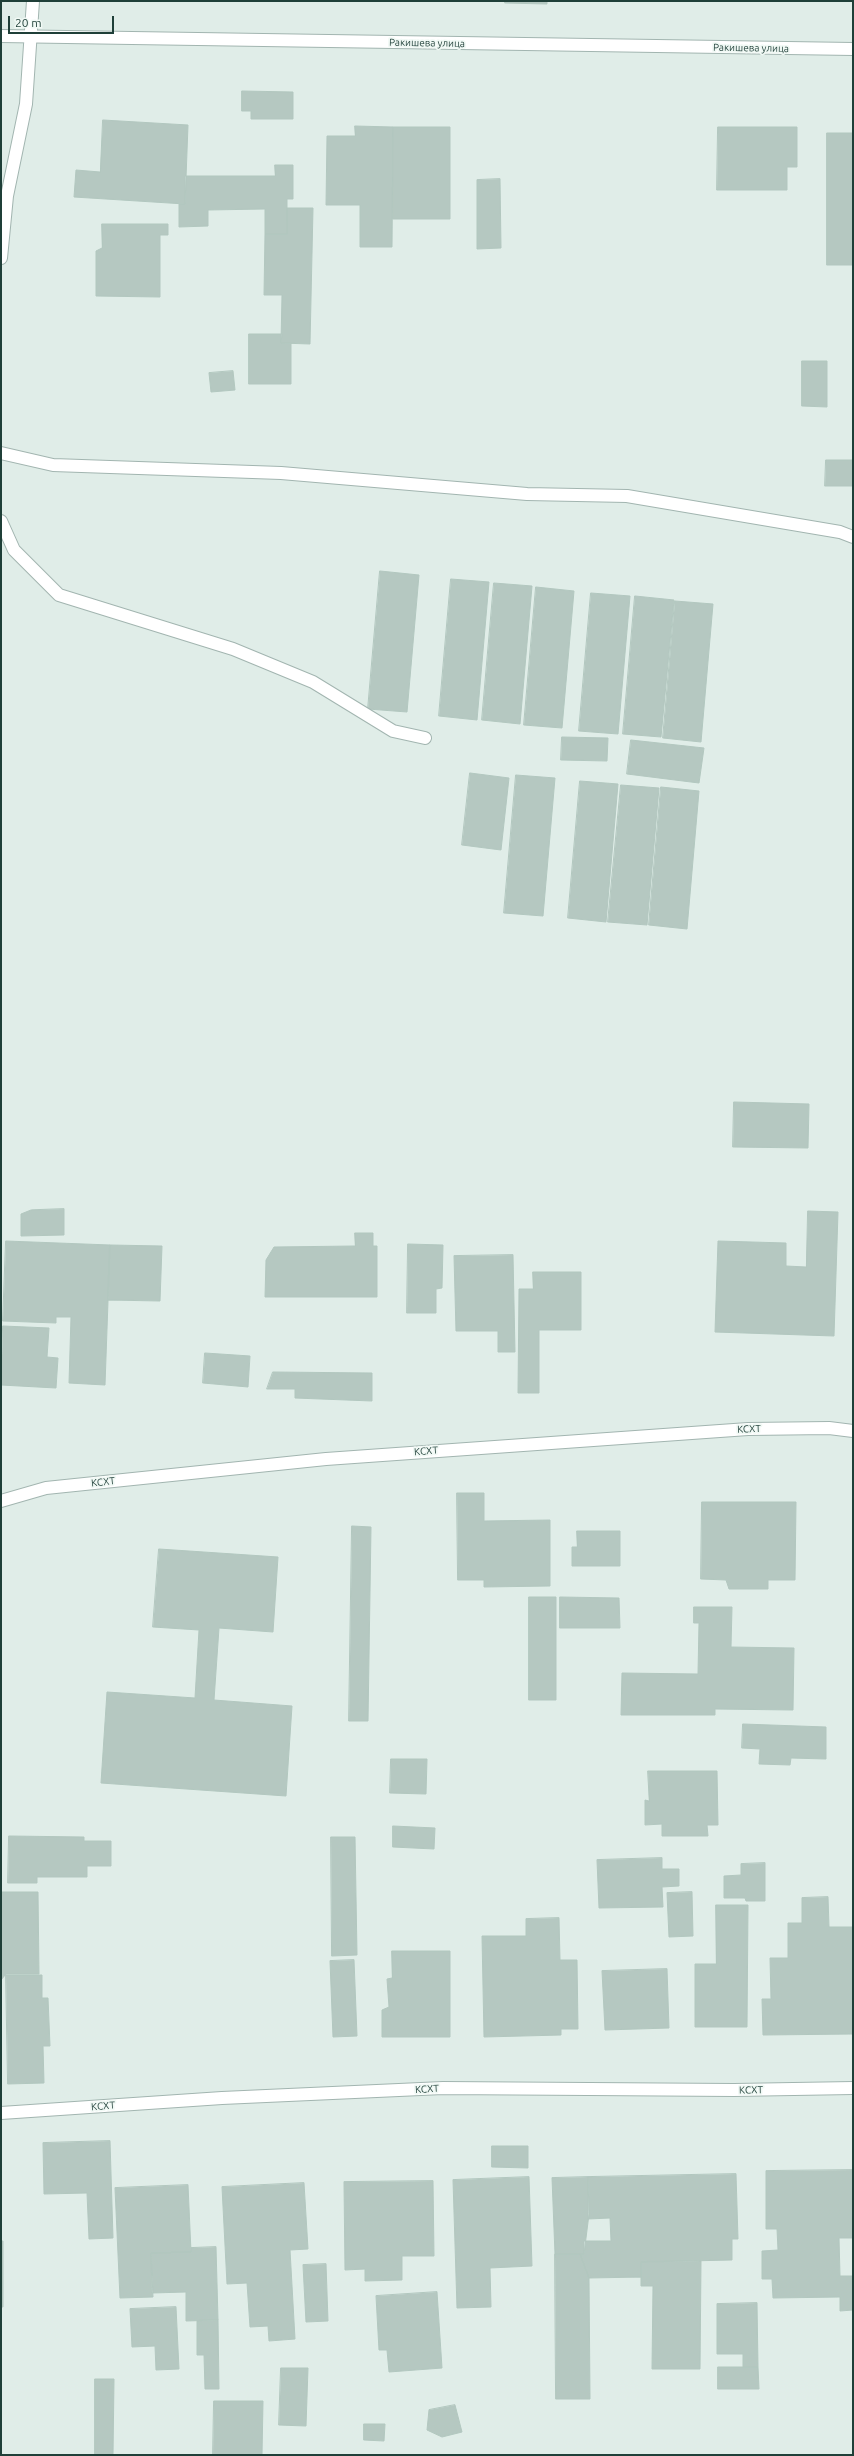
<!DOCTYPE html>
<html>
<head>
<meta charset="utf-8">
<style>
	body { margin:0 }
	#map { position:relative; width:854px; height:2456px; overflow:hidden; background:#e0ede8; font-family:Ubuntu,sans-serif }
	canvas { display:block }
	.frame { position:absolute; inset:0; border:2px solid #1f3f38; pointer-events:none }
	.scale { position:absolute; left:8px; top:16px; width:106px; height:18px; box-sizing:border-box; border:2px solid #1f3f38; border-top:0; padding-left:5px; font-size:12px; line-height:14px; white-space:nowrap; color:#1f3f38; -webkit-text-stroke:3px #f1f9f5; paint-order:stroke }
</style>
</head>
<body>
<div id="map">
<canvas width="854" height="2456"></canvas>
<div class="frame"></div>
<div class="scale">20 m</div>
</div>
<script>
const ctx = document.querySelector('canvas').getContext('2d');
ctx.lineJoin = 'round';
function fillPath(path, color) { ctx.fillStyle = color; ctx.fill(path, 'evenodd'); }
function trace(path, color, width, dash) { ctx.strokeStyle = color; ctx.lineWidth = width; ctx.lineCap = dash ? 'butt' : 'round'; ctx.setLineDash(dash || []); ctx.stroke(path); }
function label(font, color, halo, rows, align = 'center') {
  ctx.font = font + ' Ubuntu,sans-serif'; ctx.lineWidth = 3.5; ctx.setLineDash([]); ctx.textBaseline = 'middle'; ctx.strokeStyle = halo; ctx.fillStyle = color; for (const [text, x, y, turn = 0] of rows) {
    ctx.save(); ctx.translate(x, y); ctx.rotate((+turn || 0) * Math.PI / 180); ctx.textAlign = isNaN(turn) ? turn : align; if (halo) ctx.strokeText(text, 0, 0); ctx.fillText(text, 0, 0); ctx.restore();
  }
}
const building = new Path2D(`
	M 505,1 L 547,1 L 547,4 L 505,3 Z
	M 242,91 L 293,92 L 293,119 L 251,119 L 251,111 L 242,111 Z
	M 103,120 L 188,125 L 185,204 L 74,197 L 76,170 L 100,172 Z
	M 355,126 L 393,127 L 392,247 L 360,247 L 360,205 L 326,205 L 327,136 L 355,136 Z
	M 393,127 L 450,127 L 450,219 L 393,219 Z
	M 718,127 L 797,127 L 797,167 L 787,167 L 787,190 L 717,190 Z
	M 827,133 L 853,133 L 853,265 L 827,265 Z
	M 275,165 L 293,165 L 293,199 L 287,199 L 287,234 L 265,234 L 265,209 L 208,210 L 208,226 L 179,227 L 179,204 L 185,204 L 185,176 L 275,176 Z
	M 500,179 L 501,248 L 477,249 L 477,180 Z
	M 287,208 L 313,208 L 310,344 L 281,343 L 282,295 L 264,295 L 265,234 L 287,234 Z
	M 102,224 L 168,224 L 168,235 L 160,235 L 160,297 L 96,296 L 96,251 L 102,248 Z
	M 249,334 L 282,334 L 281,343 L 291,343 L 291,384 L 249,384 Z
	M 802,361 L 827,361 L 827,407 L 802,406 Z
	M 233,371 L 235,390 L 211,392 L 209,373 Z
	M 826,460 L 853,460 L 853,486 L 825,486 Z
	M 380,571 L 419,575 L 407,712 L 368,709 Z
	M 451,579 L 489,582 L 477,720 L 439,716 Z
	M 494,583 L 532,586 L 520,724 L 482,720 Z
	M 536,587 L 574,591 L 562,728 L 524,725 Z
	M 591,593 L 630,596 L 618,734 L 579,731 Z
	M 635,596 L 674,600 L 661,737 L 623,734 Z
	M 675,601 L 713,604 L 701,742 L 663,738 Z
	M 562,737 L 608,738 L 607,761 L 561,760 Z
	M 631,740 L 704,748 L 699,783 L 627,774 Z
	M 470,773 L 509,778 L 501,850 L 462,845 Z
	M 516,775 L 555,778 L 543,916 L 504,913 Z
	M 580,781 L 618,784 L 606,922 L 568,918 Z
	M 621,785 L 659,788 L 647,925 L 608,922 Z
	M 661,787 L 699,791 L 687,929 L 649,925 Z
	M 734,1102 L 809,1104 L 808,1148 L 733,1147 Z
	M 64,1209 L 64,1235 L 21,1236 L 21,1214 L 31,1210 Z
	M 808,1211 L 838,1212 L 834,1336 L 715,1332 L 718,1241 L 786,1243 L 786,1266 L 806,1267 Z
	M 355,1233 L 373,1233 L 373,1246 L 377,1246 L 377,1297 L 265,1297 L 266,1260 L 274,1247 L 355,1246 Z
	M 6,1241 L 110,1245 L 105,1385 L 69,1383 L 71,1317 L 56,1317 L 56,1323 L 3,1321 Z
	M 408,1244 L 443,1245 L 442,1288 L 436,1289 L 436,1313 L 407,1313 Z
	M 110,1245 L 162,1246 L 160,1301 L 108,1300 Z
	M 513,1255 L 515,1352 L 498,1352 L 498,1331 L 456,1331 L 454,1256 Z
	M 533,1272 L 581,1272 L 581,1330 L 539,1330 L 539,1393 L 518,1393 L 519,1289 L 533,1289 Z
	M 3,1326 L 49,1328 L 47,1357 L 58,1358 L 56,1388 L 1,1385 Z
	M 205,1353 L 250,1356 L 248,1387 L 203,1383 Z
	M 273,1372 L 372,1373 L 372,1401 L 295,1398 L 295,1389 L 267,1389 Z
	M 457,1493 L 484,1493 L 484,1521 L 550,1520 L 550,1586 L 484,1587 L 484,1580 L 458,1580 Z
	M 702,1502 L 796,1502 L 795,1580 L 768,1580 L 768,1589 L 729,1589 L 726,1580 L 701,1579 Z
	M 352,1526 L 371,1527 L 368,1721 L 349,1721 Z
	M 577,1531 L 620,1531 L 620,1566 L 572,1566 L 572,1547 L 577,1547 Z
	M 159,1549 L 278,1557 L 273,1632 L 219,1628 L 214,1700 L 292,1706 L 286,1796 L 101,1783 L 107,1692 L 195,1698 L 199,1630 L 153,1627 Z
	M 529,1597 L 556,1597 L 556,1700 L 529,1700 Z
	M 560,1597 L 619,1598 L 620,1628 L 560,1628 Z
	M 694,1607 L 732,1607 L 731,1647 L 794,1648 L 793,1710 L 715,1709 L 715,1715 L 621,1715 L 622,1673 L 698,1674 L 699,1623 L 694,1623 Z
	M 743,1724 L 826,1727 L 826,1759 L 791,1758 L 790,1765 L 759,1764 L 760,1749 L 742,1748 Z
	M 391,1759 L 427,1759 L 426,1794 L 390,1793 Z
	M 648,1771 L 717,1771 L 718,1825 L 707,1825 L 708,1836 L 662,1836 L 662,1824 L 645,1825 L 645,1800 L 649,1801 Z
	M 393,1826 L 435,1828 L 434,1849 L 393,1847 Z
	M 9,1836 L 84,1837 L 84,1841 L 111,1841 L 111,1866 L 87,1866 L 87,1877 L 37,1877 L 37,1883 L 8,1883 Z
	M 331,1837 L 355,1837 L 357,1955 L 332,1956 Z
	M 662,1858 L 662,1869 L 679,1869 L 679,1886 L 662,1887 L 663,1907 L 599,1908 L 597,1860 Z
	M 765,1863 L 765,1901 L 746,1901 L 745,1898 L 724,1898 L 724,1876 L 741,1875 L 741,1864 Z
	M 1,1892 L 38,1892 L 39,1974 L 6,1974 L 1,1980 Z
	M 692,1892 L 693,1936 L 669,1937 L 667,1893 Z
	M 828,1897 L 829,1927 L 853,1927 L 853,2034 L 763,2035 L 762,1999 L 771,1999 L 770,1958 L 788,1958 L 788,1923 L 802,1923 L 802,1898 Z
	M 716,1905 L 748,1905 L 747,2027 L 695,2027 L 695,1964 L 716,1964 Z
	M 559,1918 L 560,1960 L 577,1960 L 578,2029 L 561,2029 L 561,2035 L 484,2037 L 482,1936 L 526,1936 L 526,1919 Z
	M 392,1951 L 450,1951 L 450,2037 L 382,2037 L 382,2010 L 389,2007 L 387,1979 L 392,1978 Z
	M 354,1960 L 357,2036 L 333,2037 L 330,1961 Z
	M 667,1969 L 669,2028 L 605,2030 L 602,1971 Z
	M 6,1975 L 42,1975 L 42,1998 L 48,1998 L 50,2046 L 43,2046 L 44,2083 L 8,2084 Z
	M 110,2141 L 113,2238 L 89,2239 L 87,2193 L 44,2194 L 43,2143 Z
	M 492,2146 L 528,2146 L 528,2168 L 492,2167 Z
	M 853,2170 L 853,2238 L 839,2238 L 840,2276 L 853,2276 L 853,2310 L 840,2311 L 840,2297 L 773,2298 L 772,2279 L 762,2279 L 762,2251 L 778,2250 L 777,2229 L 766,2229 L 766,2171 Z
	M 736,2174 L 738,2239 L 732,2239 L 732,2260 L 641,2262 L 641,2277 L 589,2278 L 580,2254 L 584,2254 L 584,2241 L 611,2241 L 610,2218 L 588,2219 L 588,2177 Z
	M 529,2177 L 532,2266 L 490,2268 L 491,2307 L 457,2308 L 453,2180 Z
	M 588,2177 L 589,2214 L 584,2254 L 555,2254 L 552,2178 Z
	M 433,2181 L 434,2256 L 402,2256 L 402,2280 L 365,2281 L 365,2269 L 345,2270 L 344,2182 Z
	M 304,2183 L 308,2249 L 290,2250 L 295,2339 L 269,2341 L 268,2326 L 250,2327 L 247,2283 L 227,2284 L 222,2187 Z
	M 188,2185 L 191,2252 L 151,2253 L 153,2297 L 120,2298 L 115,2188 Z
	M 1,2241 L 3,2241 L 3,2307 L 1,2307 Z
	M 216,2247 L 218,2320 L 186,2321 L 186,2292 L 152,2293 L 151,2253 L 191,2252 L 191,2248 Z
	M 555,2254 L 580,2254 L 589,2278 L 590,2399 L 556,2399 Z
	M 701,2261 L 700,2369 L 652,2369 L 653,2286 L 641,2286 L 641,2262 Z
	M 326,2264 L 328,2321 L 306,2322 L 303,2265 Z
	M 437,2292 L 442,2368 L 389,2372 L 387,2350 L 379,2350 L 376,2296 Z
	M 757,2303 L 758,2367 L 743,2367 L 743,2354 L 717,2354 L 717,2304 Z
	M 176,2307 L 179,2369 L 156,2370 L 155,2346 L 132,2347 L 130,2309 Z
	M 218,2320 L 219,2389 L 205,2389 L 204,2355 L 197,2355 L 197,2321 Z
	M 718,2367 L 758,2367 L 759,2389 L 718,2389 Z
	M 281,2368 L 308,2368 L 306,2426 L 279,2425 Z
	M 95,2379 L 114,2379 L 113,2455 L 95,2455 Z
	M 214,2401 L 263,2401 L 262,2455 L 213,2455 Z
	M 455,2405 L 462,2432 L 442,2437 L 427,2430 L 429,2410 Z
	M 364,2424 L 385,2424 L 384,2441 L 364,2440 Z`);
fillPath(building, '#b5c8c1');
trace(building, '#b2c7bf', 1);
const service = new Path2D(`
	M 1,521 L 14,550 L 59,595 L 233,649 L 313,682 L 393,731 L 425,738`);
const minor = new Path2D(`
	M 1,258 L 7,196 L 26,104 L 33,1
	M 1,453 L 53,465 L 281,473 L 527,494 L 627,496 L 840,532 L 853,537
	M 1,1501 L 46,1488 L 326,1459 L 748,1429 L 829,1428 L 853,1431
	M 1,2113 L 222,2098 L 443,2088 L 734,2090 L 853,2088`);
const tertiary = new Path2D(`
	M 1,36 L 853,49`);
trace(service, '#a2b5b0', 14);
trace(minor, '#a2b5b0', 14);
trace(tertiary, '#a2b5b0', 14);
trace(service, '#fff', 12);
trace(minor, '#fff', 12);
trace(tertiary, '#fff', 12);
label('10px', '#1f3f38', '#f1f9f5', [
	["Ракишева улица",427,43,1],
	["Ракишева улица",751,48,1],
	["КСХТ",749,1429,-2],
	["КСХТ",426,1451,-4],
	["КСХТ",103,1482,-6],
	["КСХТ",427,2089,-3],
	["КСХТ",751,2090,-1],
	["КСХТ",103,2106,-4]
]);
</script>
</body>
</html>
